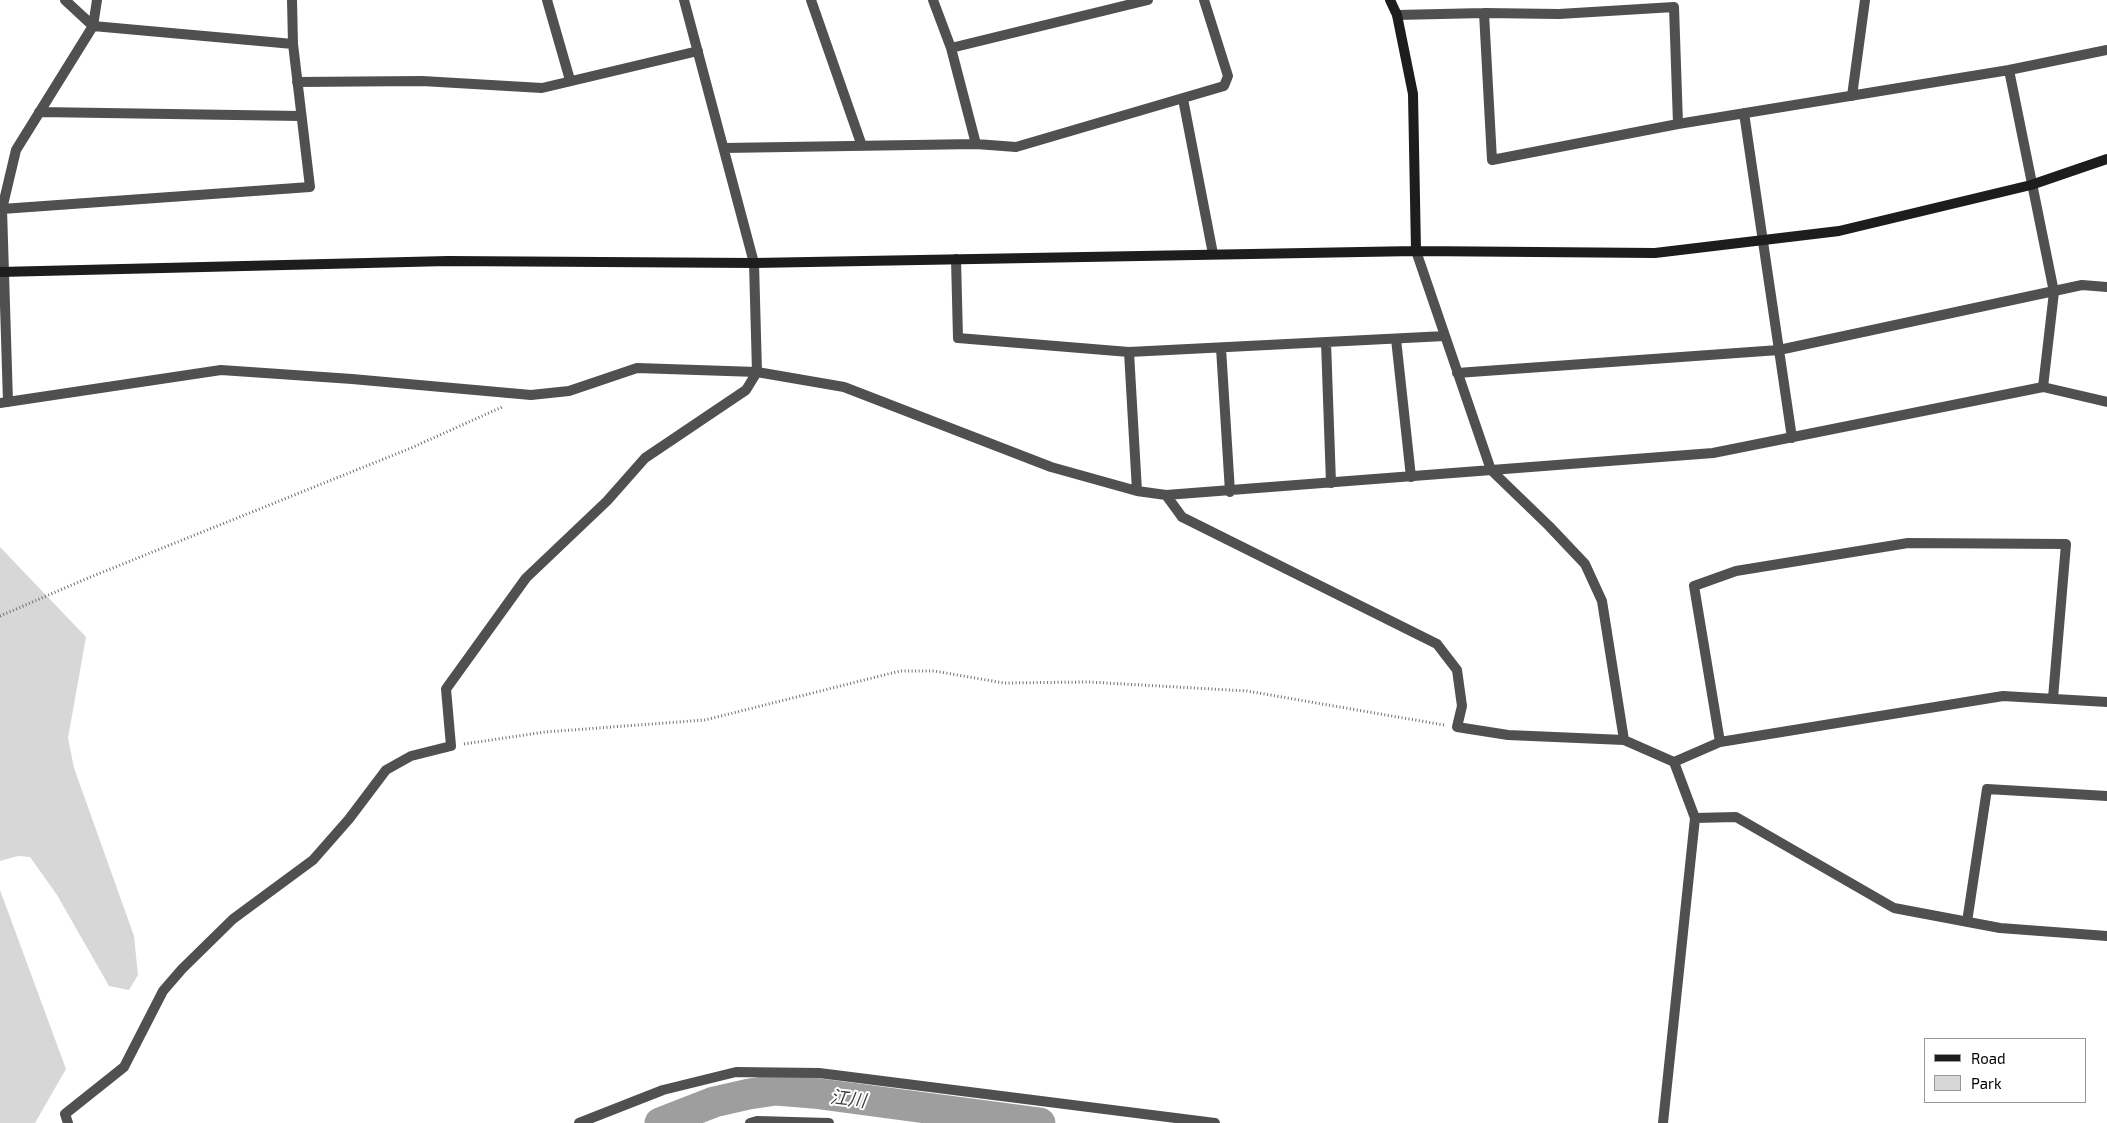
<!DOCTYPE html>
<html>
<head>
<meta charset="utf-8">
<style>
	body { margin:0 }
	#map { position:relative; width:2107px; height:1123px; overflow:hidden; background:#fff; font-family:"Exo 2",sans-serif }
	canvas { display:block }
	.legend { position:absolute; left:1924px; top:1038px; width:162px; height:65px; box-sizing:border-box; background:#fff; border:1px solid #999; margin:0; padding:6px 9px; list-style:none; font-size:15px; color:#000 }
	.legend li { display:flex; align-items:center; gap:10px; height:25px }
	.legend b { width:25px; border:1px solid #999 }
</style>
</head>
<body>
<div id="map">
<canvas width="2107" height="1123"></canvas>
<ul class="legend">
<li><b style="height:6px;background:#1d1d1d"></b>Road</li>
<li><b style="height:14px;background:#d7d7d7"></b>Park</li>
</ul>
</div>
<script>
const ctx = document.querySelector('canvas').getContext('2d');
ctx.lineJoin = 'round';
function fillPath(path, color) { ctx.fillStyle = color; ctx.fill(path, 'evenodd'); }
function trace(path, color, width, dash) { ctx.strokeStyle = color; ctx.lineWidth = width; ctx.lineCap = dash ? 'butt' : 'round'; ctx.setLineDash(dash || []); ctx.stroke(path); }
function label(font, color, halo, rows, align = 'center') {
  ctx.font = font + ' "Exo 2","Noto Sans JP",sans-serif'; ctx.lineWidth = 4; ctx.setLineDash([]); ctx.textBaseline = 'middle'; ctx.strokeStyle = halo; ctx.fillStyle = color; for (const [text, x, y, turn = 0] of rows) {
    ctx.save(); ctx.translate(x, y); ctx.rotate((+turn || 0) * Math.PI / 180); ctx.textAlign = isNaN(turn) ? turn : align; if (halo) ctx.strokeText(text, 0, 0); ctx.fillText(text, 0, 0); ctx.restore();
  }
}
fillPath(new Path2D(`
	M 0,547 L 86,637 L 68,738 L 74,768 L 134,936 L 138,975 L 129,990 L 109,986 L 57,895 L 30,857 L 18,856 L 0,861 Z
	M 0,890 L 66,1069 L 35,1123 L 0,1123 Z`), '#d7d7d7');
trace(new Path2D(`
	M 660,1123 L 714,1102 L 749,1094 L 776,1090 L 813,1093 L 1040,1123`), '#9e9e9e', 31);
trace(new Path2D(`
	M 0,616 L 88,578 L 411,448 L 502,407
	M 464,744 L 545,732 L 705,720 L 900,671 L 934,671 L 1004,683 L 1089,682 L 1247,691 L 1444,725`), '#727272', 3, [1, 2.5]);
trace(new Path2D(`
	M 65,0 L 93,26
	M 292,0 L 293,44
	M 547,0 L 570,80
	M 811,0 L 862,146
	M 933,0 L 951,48 L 976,144
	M 1484,13 L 1492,160 L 1678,124 L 2009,70 L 2054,292 L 2043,387
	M 1397,15 L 1484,13 L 1559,14 L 1674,7 L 1678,124
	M 93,26 L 97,0
	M 951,48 L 1148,0
	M 2009,70 L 2107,50
	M 297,82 L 422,81 L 542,88 L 698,51
	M 1852,96 L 1865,0
	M 1183,99 L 1213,254
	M 39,112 L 301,116
	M 1744,113 L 1792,438
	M 724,148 L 976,144 L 1016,147 L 1224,86 L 1228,76 L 1204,0
	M 2,209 L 310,187 L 293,44 L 93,26 L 16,150 L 2,209 L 8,402
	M 1416,251 L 1491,470 L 1549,526 L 1585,564 L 1602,601 L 1624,740
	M 956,259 L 958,338 L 1129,352 L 1445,336
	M 1396,339 L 1411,477
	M 1326,342 L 1331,483
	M 1221,348 L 1230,492
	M 1129,352 L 1137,491
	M 1457,373 L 1779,350 L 2082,285 L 2107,287
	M 0,403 L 221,370 L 352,379 L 531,395 L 569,391 L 637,368 L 757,372 L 844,387 L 1051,467 L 1137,491 L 1166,495 L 1713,453 L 2043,387 L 2107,402
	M 1166,495 L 1182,517 L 1437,644 L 1457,670 L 1462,706 L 1457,727 L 1508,735 L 1624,740 L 1674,762 L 1695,818 L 1663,1123
	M 1720,742 L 1694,586 L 1736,571 L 1908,543 L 2066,544 L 2053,698
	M 1674,762 L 1720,742 L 2003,696 L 2107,702
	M 1695,818 L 1736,817 L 1894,908 L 2000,928 L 2107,936
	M 1967,922 L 1987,789 L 2107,796
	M 68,1123 L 65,1114 L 124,1067 L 163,991 L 182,969 L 233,919 L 313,860 L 349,819 L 386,770 L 411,756 L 451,746 L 446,689 L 526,578 L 607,501 L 645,458 L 746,390 L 757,372 L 754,263 L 684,0
	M 579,1123 L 663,1090 L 736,1072 L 819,1073 L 1215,1123
	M 750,1123 L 757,1121 L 829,1123`), '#505050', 10);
trace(new Path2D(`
	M 1390,0 L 1397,15 L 1413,94 L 1416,251
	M 0,272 L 448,261 L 754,263 L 1416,251 L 1655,253 L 1839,231 L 2031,185 L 2107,159`), '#1d1d1d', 10);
label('italic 18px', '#3f3f3f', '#fff', [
	["江川",848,1099,7]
]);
</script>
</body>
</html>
